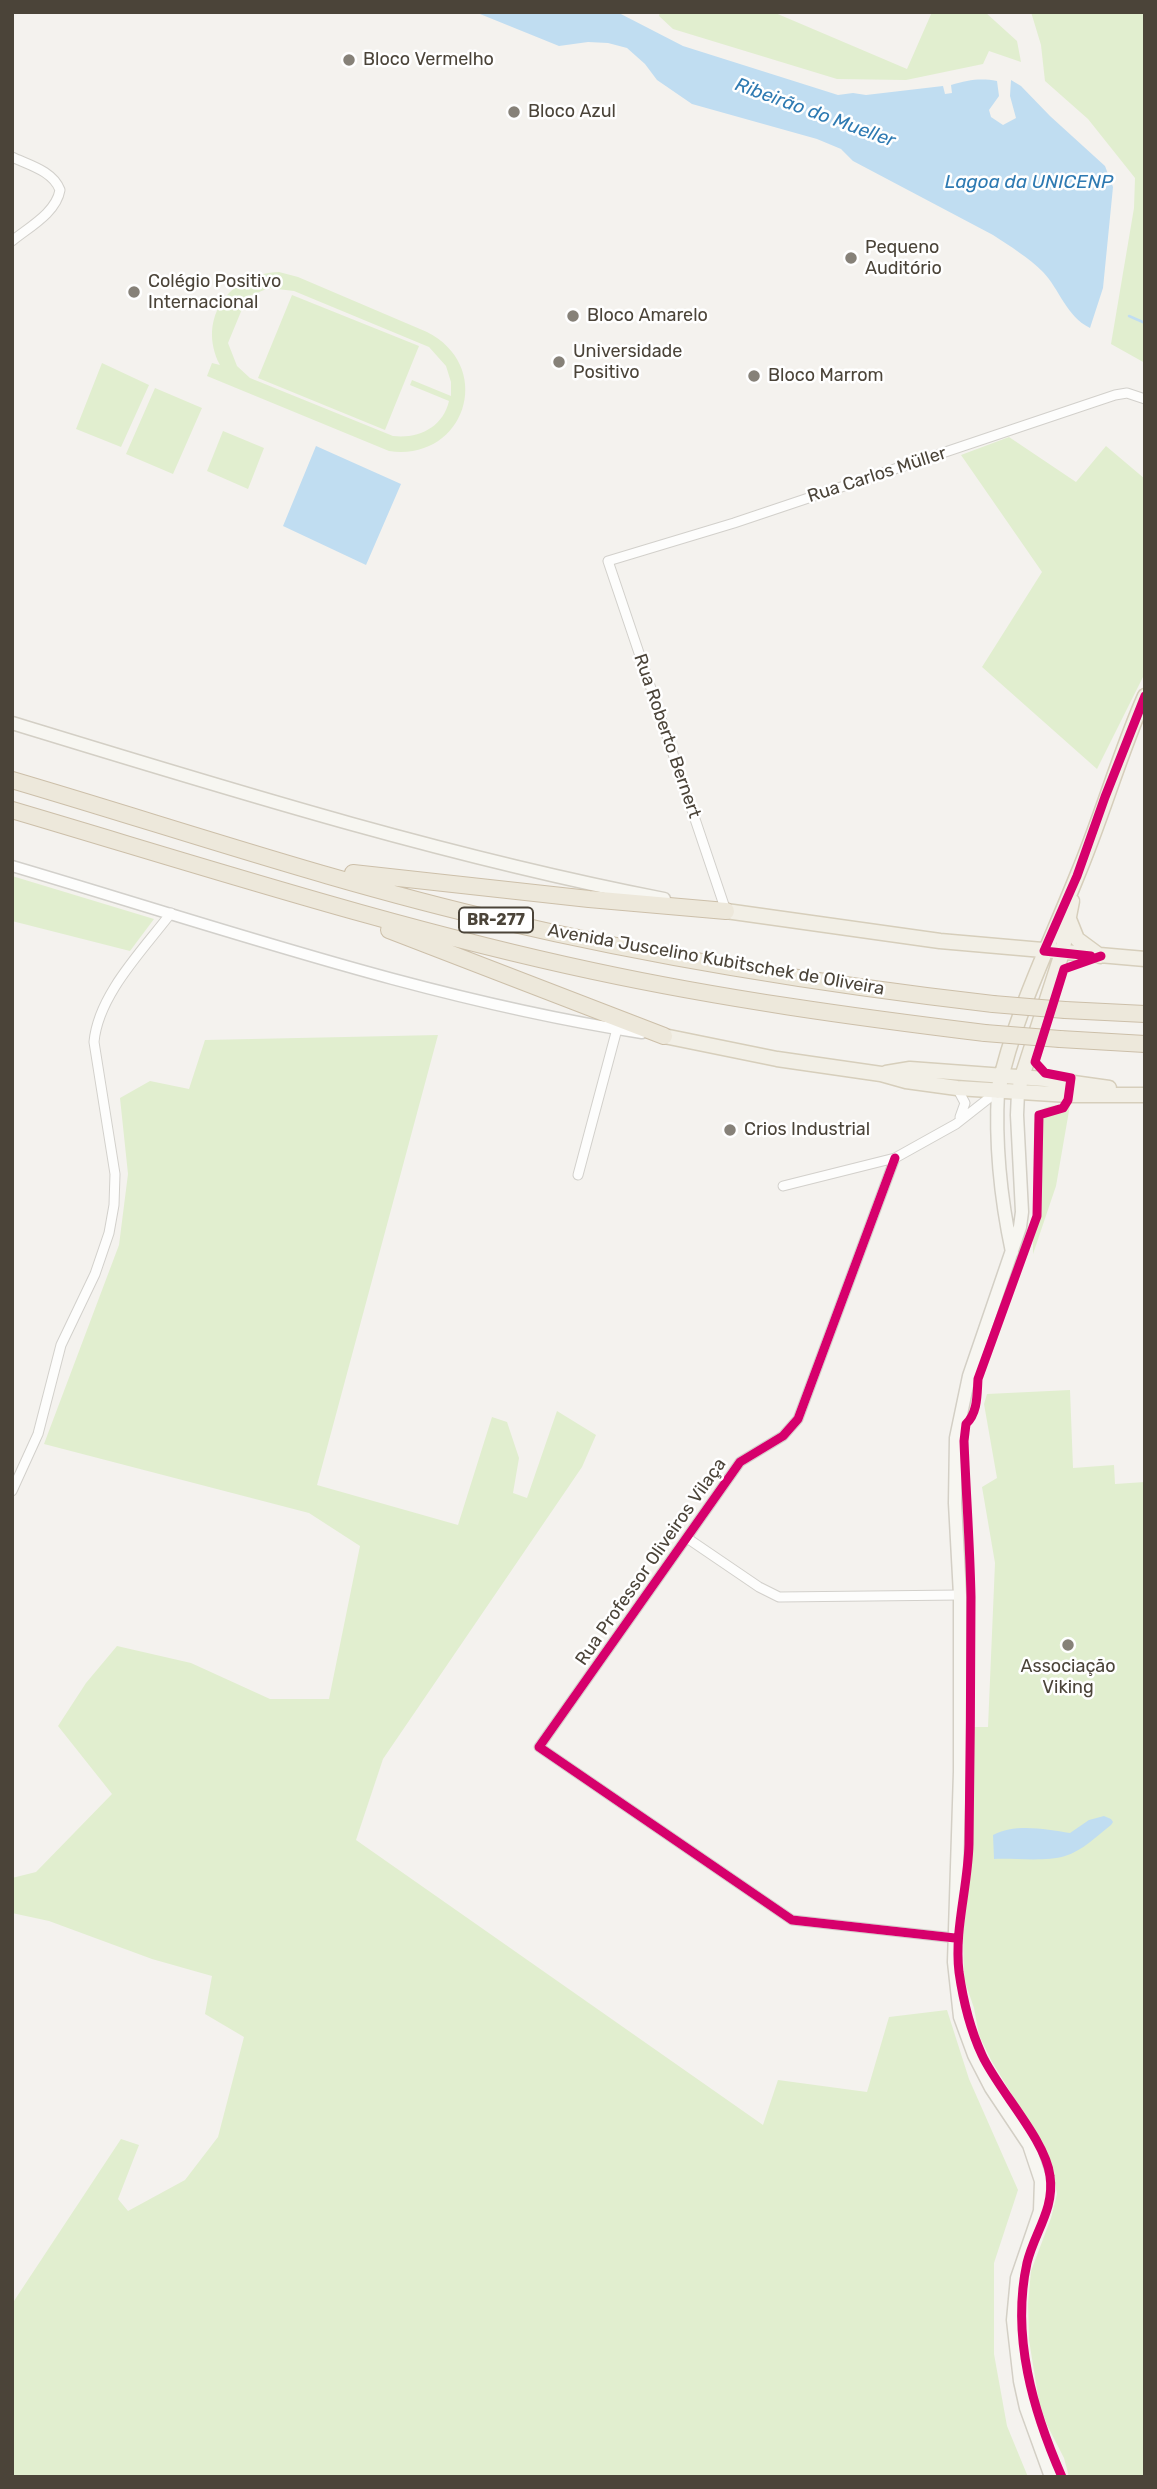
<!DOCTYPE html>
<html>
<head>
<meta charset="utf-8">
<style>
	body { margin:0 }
	#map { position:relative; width:1157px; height:2489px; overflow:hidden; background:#f4f2ee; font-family:Rubik,sans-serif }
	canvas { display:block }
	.frame { position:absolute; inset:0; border:14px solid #4b4439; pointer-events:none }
</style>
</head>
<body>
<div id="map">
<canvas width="1157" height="2489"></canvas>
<div class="frame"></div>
</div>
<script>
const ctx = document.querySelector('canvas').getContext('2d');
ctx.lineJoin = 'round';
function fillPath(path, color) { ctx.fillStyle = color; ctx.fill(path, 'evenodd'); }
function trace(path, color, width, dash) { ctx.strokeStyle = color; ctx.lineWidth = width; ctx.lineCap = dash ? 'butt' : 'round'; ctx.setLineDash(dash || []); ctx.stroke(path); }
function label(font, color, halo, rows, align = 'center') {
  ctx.font = font + ' Rubik,sans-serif'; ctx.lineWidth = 5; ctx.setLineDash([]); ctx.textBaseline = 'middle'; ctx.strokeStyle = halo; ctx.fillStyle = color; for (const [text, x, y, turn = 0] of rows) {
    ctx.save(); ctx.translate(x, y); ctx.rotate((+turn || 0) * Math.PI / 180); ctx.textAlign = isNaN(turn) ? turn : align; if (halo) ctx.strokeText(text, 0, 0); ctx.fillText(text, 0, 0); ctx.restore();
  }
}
fillPath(new Path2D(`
	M 660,12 L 773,12 L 907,69 L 932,12 L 985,12 L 1017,41 L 1021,62 L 989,51 L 983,64 L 906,80 L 837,79 L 673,29 L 659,16 Z
	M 1031,12 L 1145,12 L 1145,363 L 1111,344 L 1134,208 L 1135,178 L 1088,119 L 1045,81 L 1041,45 Z
	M 279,272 L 298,277 L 427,332 C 496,367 465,462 389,451 L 207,376 L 212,363 L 220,365 C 196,319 230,273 279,272 ZM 269,288 L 294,291 L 429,347 L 446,366 L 451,382 L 451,396 L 412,380 L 410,385 L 449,401 C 443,427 419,439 393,436 L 250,378 L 237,366 L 228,343 L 247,297 Z
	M 292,295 L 419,346 L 385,430 L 258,378 Z
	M 102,363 L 149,385 L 121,447 L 76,429 Z
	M 155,388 L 202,408 L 173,474 L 126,454 Z
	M 223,431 L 264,448 L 248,489 L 207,471 Z
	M 1009,437 L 1076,482 L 1106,446 L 1145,479 L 1145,673 L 1097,769 L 982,667 L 1042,572 L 961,455 Z
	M 12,876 L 154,919 L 130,951 L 12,921 Z
	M 438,1035 L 317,1485 L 458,1525 L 492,1417 L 507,1422 L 519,1458 L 513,1493 L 527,1498 L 557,1411 L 596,1435 L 582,1467 L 383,1759 L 356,1840 L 763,2125 L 778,2080 L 867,2092 L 889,2017 L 947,2010 L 969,2079 L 1018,2190 L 994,2263 L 994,2354 L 1007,2426 L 1028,2477 L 12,2477 L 12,2304 L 121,2139 L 139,2145 L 118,2199 L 128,2211 L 185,2180 L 218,2137 L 244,2037 L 205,2014 L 212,1976 L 152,1959 L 49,1921 L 12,1913 L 12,1878 L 36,1872 L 112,1794 L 58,1726 L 86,1683 L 117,1646 L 191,1663 L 270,1699 L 329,1699 L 360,1546 L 309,1513 L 44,1444 L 119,1245 L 128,1174 L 120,1098 L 150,1081 L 189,1089 L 205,1040 Z
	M 1070,1105 L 1056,1186 L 1033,1254 L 1034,1124 C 1041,1103 1050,1106 1070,1105 Z
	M 1070,1390 L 1073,1468 L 1114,1465 L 1115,1484 L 1145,1482 L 1145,2477 L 1069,2477 L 1064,2458 L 1047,2425 L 1039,2402 L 1029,2340 L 1028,2303 L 1031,2271 L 1051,2218 L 1057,2194 L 1053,2171 L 1044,2148 L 991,2060 L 979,2035 L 974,2008 L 964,1979 L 963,1934 L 971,1866 L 973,1727 L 988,1727 L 995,1563 L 982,1487 L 997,1478 L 984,1404 L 987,1394 Z`), '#e1eecf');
fillPath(new Path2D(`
	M 475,12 L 617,12 L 683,46 L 838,95 L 853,93 L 866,95 L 943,86 L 945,94 L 952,93 L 951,85 C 968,80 980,78 997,81 L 999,96 L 989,110 L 991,117 L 1003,125 L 1016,118 L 1010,96 L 1011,80 L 1021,86 L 1050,116 L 1105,166 L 1113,187 L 1103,288 L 1090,328 C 1066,316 1060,290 1043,272 C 1029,258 1010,246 993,235 L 853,161 L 841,149 L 817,139 L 692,104 L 657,80 L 645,64 L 627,48 L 608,43 L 588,42 L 559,46 Z
	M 316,446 L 401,484 L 366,565 L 283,526 Z
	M 1104,1816 L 1111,1819 L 1113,1822 L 1111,1825 C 1097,1836 1082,1851 1065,1856 C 1046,1862 1014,1858 994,1859 L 993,1835 C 1015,1823 1046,1829 1070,1833 L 1089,1820 Z`), '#c0ddf1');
trace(new Path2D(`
	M 1129,316 L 1145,323`), '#c0ddf1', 2.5);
const minor = new Path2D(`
	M 12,157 C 29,165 53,171 60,190 C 56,213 29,227 12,241
	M 726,911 L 608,561 L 734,523 L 1115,395 L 1127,393 L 1145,399
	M 957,1088 L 965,1103 L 960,1117
	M 895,1158 L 798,1419 L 783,1436 L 740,1462 L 539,1747 L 792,1920 L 955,1938
	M 578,1175 L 617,1029
	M 783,1186 L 895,1158 L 956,1124 L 998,1091
	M 12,1491 L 38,1434 L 61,1345 L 95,1274 L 109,1233 L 114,1205 L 115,1174 L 94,1042 C 98,995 143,950 171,913
	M 687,1538 L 759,1587 L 779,1597 L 960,1595`);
const tertiary = new Path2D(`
	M 12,866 C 219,927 428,1000 642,1033`);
const secondary = new Path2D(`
	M 12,723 C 228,789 443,856 664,899
	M 998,1091 C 995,1144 1001,1200 1012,1252
	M 1018,1092 L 1017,1115 L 1022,1212 L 1020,1227 L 969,1376 L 956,1438 L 955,1503 L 960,1595 L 960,1772 L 954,1962 L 960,2017 L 974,2055 L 991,2088 L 1029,2145 L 1041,2181 L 1040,2211 L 1017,2278 L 1013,2320 L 1020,2381 L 1026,2408 L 1051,2477`);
const primary = new Path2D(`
	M 726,911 L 940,941 L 1145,959
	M 1069,919 L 1077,939 L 1100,956
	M 664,1036 L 777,1059 L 881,1074 L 906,1081 L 957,1088 L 1069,1095 L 1145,1095
	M 886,1073 L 910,1069 L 1045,1079 L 1109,1088
	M 1020,1083 L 1062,953 L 1072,901
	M 998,1091 C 1014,1016 1049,946 1077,876 C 1102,817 1119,755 1145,696`);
const motorway = new Path2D(`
	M 12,780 C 175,828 336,883 501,921 C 663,959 828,985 993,1004
	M 12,810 C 205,867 397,929 593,971 C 723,999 854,1017 985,1033
	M 353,873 L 589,899 L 726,911
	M 389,930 L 664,1036
	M 1065,1010 L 1145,1014
	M 1060,1039 L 1145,1044`);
trace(minor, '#d2d0cb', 11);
trace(tertiary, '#d2d0cb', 13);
trace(secondary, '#d3cfc5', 15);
trace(primary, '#d6cebb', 17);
trace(motorway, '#ccbfa9', 18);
trace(minor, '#fdfdfc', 9);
trace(tertiary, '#fdfdfc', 10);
trace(secondary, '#f7f6f1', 12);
trace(primary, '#f2efe6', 14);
trace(motorway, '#ede8db', 16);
const motorwayBridge = new Path2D(`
	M 993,1004 L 1065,1010
	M 985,1033 L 1060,1039`);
trace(motorwayBridge, '#ccbfa9', 18, []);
trace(motorwayBridge, '#ede8db', 16);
trace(new Path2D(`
	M 1091,956 L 1044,951 L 1077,876 L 1105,797 L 1145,696
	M 895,1158 L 798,1419 L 783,1436 L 740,1462 L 539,1747 L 792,1920 L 955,1938
	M 1062,2477 C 1033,2411 1011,2336 1027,2263 C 1034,2233 1055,2209 1050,2176 C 1046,2140 998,2090 982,2055 C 970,2029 963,2000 959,1972 C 954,1930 968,1887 969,1844 C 970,1762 971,1679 971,1597 C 970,1545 966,1493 964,1441 L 966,1424 C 978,1413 977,1394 978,1379 L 1037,1216 L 1039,1115 L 1063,1108 L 1068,1100 L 1071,1078 L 1045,1073 L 1035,1062 L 1064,969 L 1101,956`), '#d6006c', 9);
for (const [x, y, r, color] of [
	[349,60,7,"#868178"],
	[514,112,7,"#868178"],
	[851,258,7,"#868178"],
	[134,292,7,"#868178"],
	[573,316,7,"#868178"],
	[559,362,7,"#868178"],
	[754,376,7,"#868178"],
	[730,1130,7,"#868178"],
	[1068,1645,7,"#868178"]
]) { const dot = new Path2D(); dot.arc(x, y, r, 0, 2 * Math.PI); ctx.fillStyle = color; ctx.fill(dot); trace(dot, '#fff', 2.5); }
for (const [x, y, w] of [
	[496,920,74]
]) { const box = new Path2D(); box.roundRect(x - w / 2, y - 12.5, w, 25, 5); ctx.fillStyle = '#fff'; ctx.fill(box); trace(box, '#4b4439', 2); }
label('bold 16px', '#4b4439', null, [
	["BR-277",496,920]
]);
label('18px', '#4b4439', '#fff', [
	["Bloco Vermelho",363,60],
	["Bloco Azul",528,112],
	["Pequeno",865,248],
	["Auditório",865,269],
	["Colégio Positivo",148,282],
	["Internacional",148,303],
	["Bloco Amarelo",587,316],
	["Universidade",573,352],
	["Positivo",573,373],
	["Bloco Marrom",768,376],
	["Crios Industrial",744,1130],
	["Associação",1068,1667,"center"],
	["Viking",1068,1688,"center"]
], 'left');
label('18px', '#4b4439', '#fff', [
	["Rua Carlos Müller",877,475,-18],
	["Rua Roberto Bernert",667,736,71],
	["Avenida Juscelino Kubitschek de Oliveira",716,960,10],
	["Rua Professor Oliveiros Vilaça",651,1562,-55]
]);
label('italic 19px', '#2e7ab2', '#fff', [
	["Ribeirão do Mueller",815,113,20],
	["Lagoa da UNICENP",1029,183]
]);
</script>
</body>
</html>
